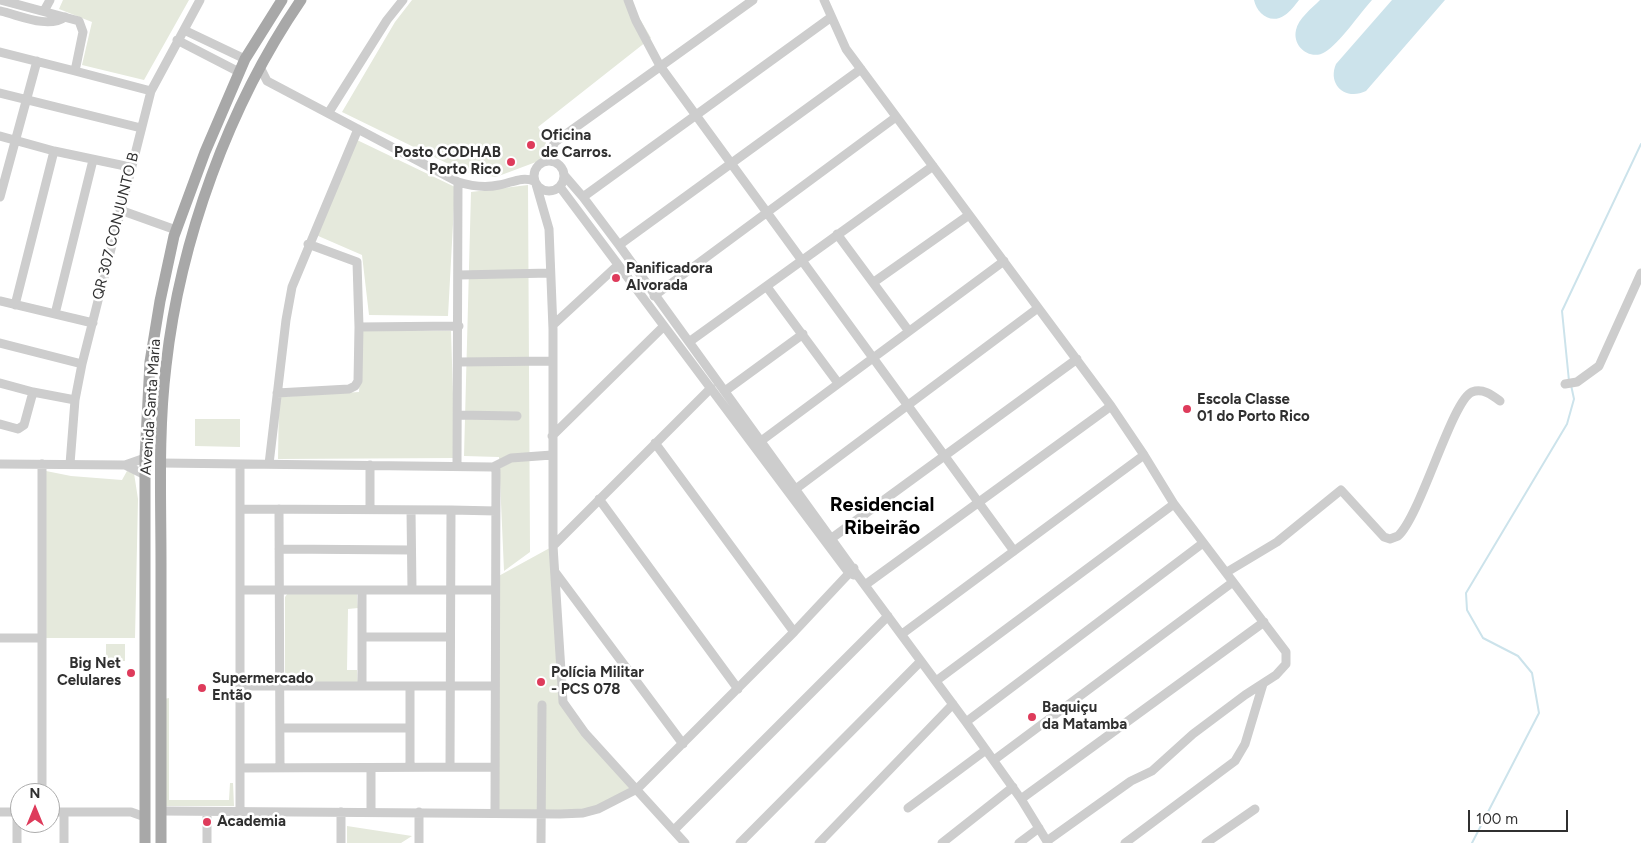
<!DOCTYPE html>
<html>
<head>
<meta charset="utf-8">
<style>
	body { margin:0 }
	#map { position:relative; width:1641px; height:843px; overflow:hidden; background:#fff; font-family:Figtree,sans-serif }
	canvas { display:block }
	.north { position:absolute; left:10px; top:783px; width:50px; height:50px; box-sizing:border-box; background:#fff; border:1px solid #acacac; border-radius:50%; rotate:0deg; font-size:14px; font-weight:700; line-height:20px; text-align:center; color:#303030 }
	.north::after { content:''; display:block; margin:auto; width:18px; height:22px; background:#de3b5b; clip-path:polygon(50% 0,100% 100%,50% 72%,0 100%) }
	.scale { position:absolute; left:1468px; top:810px; width:100px; height:22px; box-sizing:border-box; border:2px solid #303030; border-top:0; padding-left:6px; font-size:15px; line-height:18px; white-space:nowrap; color:#303030; -webkit-text-stroke:4px #fff; paint-order:stroke }
</style>
</head>
<body>
<div id="map">
<canvas width="1641" height="843"></canvas>
<div class="north">N</div>
<div class="scale">100 m</div>
</div>
<script>
const ctx = document.querySelector('canvas').getContext('2d');
ctx.lineJoin = 'round';
function fillPath(path, color) { ctx.fillStyle = color; ctx.fill(path, 'evenodd'); }
function trace(path, color, width, dash) { ctx.strokeStyle = color; ctx.lineWidth = width; ctx.lineCap = dash ? 'butt' : 'round'; ctx.setLineDash(dash || []); ctx.stroke(path); }
function label(font, color, halo, rows, align = 'center') {
  ctx.font = font + ' Figtree,sans-serif'; ctx.lineWidth = 5; ctx.setLineDash([]); ctx.textBaseline = 'middle'; ctx.strokeStyle = halo; ctx.fillStyle = color; for (const [text, x, y, turn = 0] of rows) {
    ctx.save(); ctx.translate(x, y); ctx.rotate((+turn || 0) * Math.PI / 180); ctx.textAlign = isNaN(turn) ? turn : align; if (halo) ctx.strokeText(text, 0, 0); ctx.fillText(text, 0, 0); ctx.restore();
  }
}
fillPath(new Path2D(`
	M 63,0 L 189,0 L 144,80 L 82,65 L 92,22 L 59,9 Z
	M 412,0 L 629,0 L 651,38 L 538,127 L 546,142 L 544,159 L 496,177 L 465,172 L 342,112 L 395,22 Z
	M 357,140 L 455,187 L 448,316 L 369,315 L 362,255 L 316,235 Z
	M 528,185 L 530,552 L 504,571 L 499,457 L 464,456 L 471,192 Z
	M 363,330 L 451,331 L 455,458 L 278,459 L 279,397 L 359,392 Z
	M 195,419 L 240,419 L 240,447 L 195,446 Z
	M 46,471 L 71,476 L 122,480 L 127,471 L 134,473 L 138,499 L 135,638 L 46,638 Z
	M 557,544 L 564,702 L 637,789 L 582,812 L 495,812 L 495,578 Z
	M 288,593 L 357,594 L 358,608 L 348,609 L 347,670 L 357,670 L 358,683 L 285,683 L 285,597 Z
	M 106,644 L 125,644 L 125,661 L 106,661 Z
	M 169,698 L 169,800 L 229,800 L 230,783 L 233,783 L 234,806 L 163,806 L 164,699 Z
	M 347,826 L 412,836 L 401,843 L 347,843 Z`), '#e5e9dc');
fillPath(new Path2D(`
	M 1254,0 L 1299,0 C 1295,5 1290,12 1285,15 C 1271,25 1257,14 1254,0 Z
	M 1320,0 L 1372,0 C 1360,13 1339,44 1325,52 C 1311,61 1292,47 1296,30 C 1298,19 1312,8 1320,0 Z
	M 1392,0 L 1445,0 L 1366,91 C 1346,101 1327,85 1336,64 Z`), '#cce3eb');
trace(new Path2D(`
	M 1569,381 L 1562,311 L 1641,144
	M 1472,843 L 1539,713 L 1532,673 L 1518,656 L 1483,638 L 1467,610 L 1466,593 L 1567,424 L 1574,399 L 1571,385`), '#cce3eb', 2);
trace(new Path2D(`
	M 1,0 L 79,21 L 83,32 L 75,71 L 151,91
	M 628,0 L 636,21 L 660,66 L 1014,551 L 1144,455
	M 824,0 L 846,49 L 1111,406 L 1144,455 L 1174,504 L 1286,652 L 1286,664 L 1276,675 L 1245,695 L 1193,734 L 1152,771 L 1131,781 L 1047,841
	M 0,11 C 19,15 48,29 65,17
	M 44,11 L 50,0
	M 184,30 L 245,59
	M 177,40 L 239,72
	M 0,52 L 75,71
	M 261,69 L 267,81 L 458,182 C 471,186 485,188 499,185 C 511,183 522,176 534,181
	M 0,93 L 141,128
	M 329,112 L 387,20 L 403,0
	M 0,136 L 54,151 L 130,167
	M534 176a15 15 0 1 1 30 0a15 15 0 1 1-30 0Z
	M 544,162 L 555,142 L 753,0
	M 564,175 L 583,197 L 619,245 L 858,576 L 966,722 L 1021,799 L 1048,843
	M 536,184 L 549,229 L 553,329 L 553,546 L 563,702 L 585,733 L 685,843
	M 560,187 L 849,573 L 854,575
	M 0,197 L 37,61
	M 583,197 L 830,18
	M 120,210 L 176,230
	M 837,234 L 908,330
	M 619,245 L 861,69
	M 459,275 L 550,273
	M 874,282 L 969,215
	M 767,287 L 838,383
	M 654,296 L 896,117
	M 0,301 L 93,323
	M 15,305 L 54,151
	M 55,314 L 93,160
	M 553,325 L 618,265
	M 359,327 L 459,326
	M 689,342 L 933,166
	M 0,343 L 82,364
	M 459,362 L 553,361
	M 0,383 L 33,392
	M 1565,384 L 1577,382 L 1599,366 L 1641,273
	M 725,391 L 803,334
	M 277,393 L 349,389 L 355,386 L 358,381 L 359,327 L 357,262 L 308,244
	M 458,415 L 517,416
	M 0,424 L 18,429 L 24,425 L 33,392 L 75,400
	M 552,436 L 664,326
	M 761,441 L 1004,261
	M 655,443 L 794,632
	M 161,463 L 493,467 L 511,458 L 552,455
	M 0,464 L 125,465 L 145,458
	M 42,464 L 42,793
	M 70,464 L 75,400 L 82,364 L 151,91 L 200,0
	M 240,464 L 240,812
	M 269,464 L 286,320 L 292,287 L 358,129
	M 125,465 L 145,475
	M 457,466 L 458,182
	M 493,467 L 496,470 L 495,812
	M 797,488 L 1038,308
	M 599,499 L 738,689
	M 240,509 L 451,510
	M 279,509 L 280,768
	M 370,509 L 370,465
	M 411,510 L 412,590
	M 832,538 L 1077,359
	M 553,546 L 711,388
	M 279,549 L 411,550
	M 555,572 L 683,744
	M 1227,572 L 1277,542 L 1341,490 L 1384,537 L 1390,539 L 1398,536 C 1421,515 1452,400 1472,392 C 1483,388 1492,395 1500,401
	M 865,585 L 1111,406
	M 240,590 L 494,590
	M 902,634 L 1014,551
	M 362,637 L 450,637
	M 0,638 L 42,638
	M 936,681 L 1174,504
	M 240,686 L 410,686
	M 362,686 L 362,590
	M 966,722 L 1203,543
	M 280,728 L 410,728
	M 994,760 L 1233,582
	M 410,767 L 410,686 L 495,686
	M 450,767 L 451,510 L 496,511
	M 240,768 L 495,767
	M 371,768 L 371,812
	M 1021,799 L 1264,622
	M 908,808 L 986,750
	M 161,811 L 560,814 L 583,813 L 598,809 L 637,789 L 794,632 L 854,568
	M 0,812 L 20,812
	M 50,812 L 131,812 L 145,817
	M 64,812 L 64,843
	M 207,812 L 207,843
	M 341,812 L 341,843
	M 419,812 L 419,843
	M 674,830 L 888,616
	M 17,843 L 17,812
	M 541,843 L 542,705
	M 740,843 L 921,661
	M 819,843 L 953,704
	M 942,843 L 1013,787
	M 1019,843 L 1039,828
	M 1125,843 L 1235,761 L 1245,744 L 1263,684
	M 1206,843 L 1255,809`), '#cdcdcd', 9);
trace(new Path2D(`
	M 145,843 L 145,458 L 150,362 L 160,301 L 174,236 L 205,152 L 245,59 L 282,0
	M 161,843 C 161,750 161,656 161,563 C 161,498 158,431 166,366 C 180,240 229,105 301,0`), '#a8a8a8', 11);
for (const [x, y, r, color] of [
	[531,145,5,"#de3b5b"],
	[511,162,5,"#de3b5b"],
	[616,278,5,"#de3b5b"],
	[1187,409,5,"#de3b5b"],
	[131,673,5,"#de3b5b"],
	[541,682,5,"#de3b5b"],
	[202,688,5,"#de3b5b"],
	[1032,717,5,"#de3b5b"],
	[207,822,5,"#de3b5b"]
]) { const dot = new Path2D(); dot.arc(x, y, r, 0, 2 * Math.PI); ctx.fillStyle = color; ctx.fill(dot); trace(dot, '#fff', 2); }
label('bold 15px', '#303030', '#fff', [
	["Oficina",541,136],
	["de Carros.",541,153],
	["Posto CODHAB",501,153,"right"],
	["Porto Rico",501,170,"right"],
	["Panificadora",626,269],
	["Alvorada",626,286],
	["Escola Classe",1197,400],
	["01 do Porto Rico",1197,417],
	["Big Net",121,664,"right"],
	["Celulares",121,681,"right"],
	["Polícia Militar",551,673],
	["- PCS 078",551,690],
	["Supermercado",212,679],
	["Então",212,696],
	["Baquiçu",1042,708],
	["da Matamba",1042,725],
	["Academia",217,822]
], 'left');
label('15px', '#303030', '#fff', [
	["QR 307 CONJUNTO B",116,226,-76],
	["Avenida Santa Maria",151,407,-86]
]);
label('bold 20px', '#000', '#fff', [
	["Residencial",882,505],
	["Ribeirão",882,528]
]);
</script>
</body>
</html>
